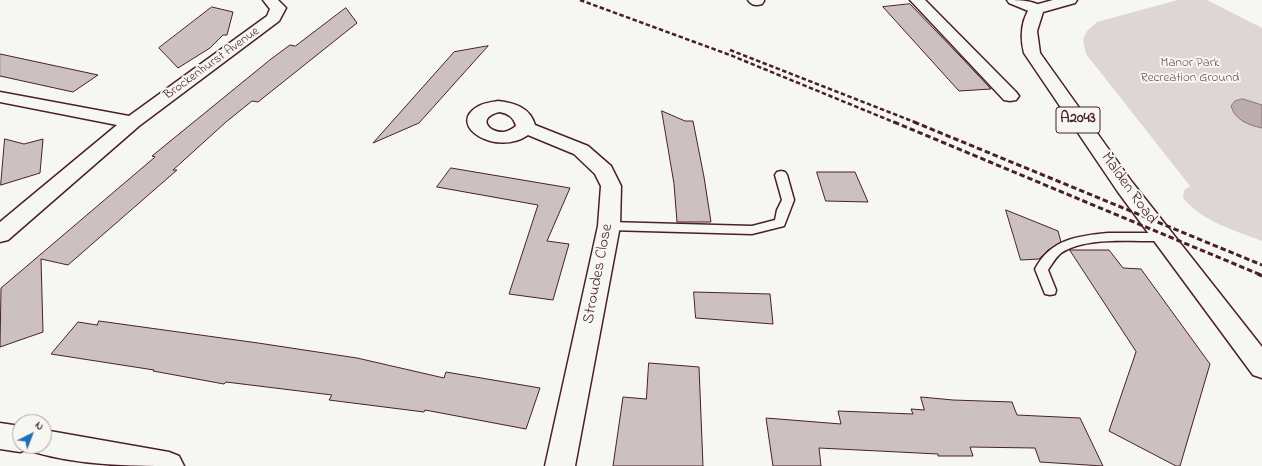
<!DOCTYPE html>
<html>
<head>
<meta charset="utf-8">
<style>
	body { margin:0 }
	#map { position:relative; width:1262px; height:466px; overflow:hidden; background:#f6f6f2; font-family:"Indie Flower",sans-serif }
	canvas { display:block }
	.north { position:absolute; left:12px; top:414px; width:40px; height:40px; box-sizing:border-box; background:#f6f6f2; border:1px solid #b1a0a2; border-radius:50%; rotate:42deg; font-size:11px; font-weight:700; line-height:16px; text-align:center; color:#4a1f2b }
	.north::after { content:''; display:block; margin:auto; width:14px; height:18px; background:#1f6fb2; clip-path:polygon(50% 0,100% 100%,50% 72%,0 100%) }
</style>
</head>
<body>
<div id="map">
<canvas width="1262" height="466"></canvas>
<div class="north">N</div>
</div>
<script>
const ctx = document.querySelector('canvas').getContext('2d');
ctx.lineJoin = 'round';
function fillPath(path, color) { ctx.fillStyle = color; ctx.fill(path, 'evenodd'); }
function trace(path, color, width, dash) { ctx.strokeStyle = color; ctx.lineWidth = width; ctx.lineCap = dash ? 'butt' : 'round'; ctx.setLineDash(dash || []); ctx.stroke(path); }
function label(font, color, halo, rows, align = 'center') {
  ctx.font = font + ' "Indie Flower",sans-serif'; ctx.lineWidth = 4; ctx.setLineDash([]); ctx.textBaseline = 'middle'; ctx.strokeStyle = halo; ctx.fillStyle = color; for (const [text, x, y, turn = 0] of rows) {
    ctx.save(); ctx.translate(x, y); ctx.rotate((+turn || 0) * Math.PI / 180); ctx.textAlign = isNaN(turn) ? turn : align; if (halo) ctx.strokeText(text, 0, 0); ctx.fillText(text, 0, 0); ctx.restore();
  }
}
fillPath(new Path2D(`
	M 1178,0 L 1207,0 L 1262,28 L 1262,241 C 1232,229 1205,223 1183,198 L 1184,190 L 1190,186 L 1086,54 L 1083,40 L 1087,31 L 1097,22 Z`), '#ddd6d5');
const water = new Path2D(`
	M 1243,99 L 1262,105 L 1262,128 C 1248,125 1235,120 1231,106 L 1235,101 Z`);
fillPath(water, '#bbadae');
trace(water, '#8e747a', 1);
const building = new Path2D(`
	M 910,4 L 960,56 L 991,89 L 959,91 L 883,7 Z
	M 212,7 L 233,12 L 227,35 L 223,35 L 210,48 L 178,68 L 159,48 Z
	M 346,8 L 357,23 L 258,102 L 252,101 L 226,122 L 173,170 L 177,170 L 68,265 L 41,259 L 43,332 L 0,347 L 1,288 L 155,157 L 152,156 L 271,59 L 290,45 L 295,46 Z
	M 488,46 L 419,123 L 373,143 L 454,52 Z
	M 0,54 L 98,75 L 73,92 L 0,76 Z
	M 662,111 L 685,121 L 693,121 L 704,177 L 711,222 L 677,222 L 674,184 Z
	M 5,139 L 24,144 L 43,139 L 40,173 L 1,185 Z
	M 451,168 L 570,188 L 547,241 L 569,244 L 553,300 L 509,294 L 538,205 L 437,187 Z
	M 817,172 L 855,172 L 868,202 L 826,201 Z
	M 1006,210 L 1058,231 L 1061,242 L 1048,250 L 1039,259 L 1021,260 Z
	M 1070,250 L 1109,250 L 1123,268 L 1141,269 L 1210,364 L 1180,466 L 1176,466 L 1109,431 L 1136,352 Z
	M 694,292 L 770,294 L 773,324 L 696,318 Z
	M 99,321 L 258,343 L 357,358 L 444,378 L 446,372 L 540,388 L 526,429 L 425,410 L 424,412 L 329,400 L 332,395 L 226,382 L 224,384 L 153,371 L 154,370 L 51,354 L 78,322 L 97,325 Z
	M 649,363 L 699,367 L 703,466 L 613,466 L 623,397 L 646,399 Z
	M 921,397 L 953,400 L 1012,402 L 1017,415 L 1080,418 L 1103,466 L 1040,462 L 1035,448 L 970,447 L 973,456 L 938,456 L 938,454 L 819,448 L 821,466 L 773,466 L 766,418 L 841,424 L 838,411 L 913,414 L 911,409 L 924,410 Z`);
fillPath(building, '#ccc1c0');
trace(building, '#4a1f2b', 1);
const service = new Path2D(`
	M 781,171 L 785,172 L 787,175 L 794,200 L 784,226 L 752,234 L 609,230 L 605,229 L 603,226 L 605,223 L 609,222 L 752,226 L 775,220 L 777,210 L 782,200 L 775,175 L 777,172 Z
	M 1108,233 L 1164,233 L 1168,234 L 1170,237 L 1168,240 L 1164,241 C 1135,242 1086,236 1061,253 C 1056,257 1052,264 1048,270 L 1056,290 L 1055,294 L 1050,295 L 1045,294 L 1035,269 C 1051,239 1077,236 1108,233 Z`);
const minor = new Path2D(`
	M 263,0 L 278,0 L 286,8 L 279,21 L 139,126 L 8,240 L 0,242 L 0,222 L 117,125 L 0,102 L 0,92 L 129,116 L 267,16 L 270,9 Z
	M 748,0 L 764,0 L 764,1 L 762,4 C 756,6 751,5 748,0 Z
	M 910,0 L 925,0 L 1016,92 L 1019,96 L 1016,100 L 1010,101 L 1004,100 Z
	M 498,101 C 514,103 530,107 535,125 L 588,146 L 611,166 L 621,186 L 620,226 L 575,466 L 545,466 L 598,226 L 601,186 L 595,174 L 574,154 L 528,135 C 497,157 446,126 477,107 C 483,103 492,102 498,101 ZM 499,112 C 507,113 514,117 516,126 C 513,128 509,131 504,132 C 489,133 476,118 499,112 Z`);
const tertiary = new Path2D(`
	M 1007,0 C 1018,0 1036,0 1044,9 L 1041,12 L 1036,14 L 1031,12 L 1009,3 Z`);
const secondary = new Path2D(`
	M 0,423 L 20,426 L 20,446 L 31,446 L 30,448 L 20,452 L 0,449 Z
	M 44,430 L 169,452 L 179,456 L 184,466 C 134,466 81,466 34,452 L 31,446 L 44,446 Z`);
const primary = new Path2D(`
	M 1053,0 L 1077,0 L 1075,3 L 1043,12 L 1037,31 L 1040,53 L 1132,182 L 1262,347 L 1262,378 L 1253,375 L 1118,192 L 1024,53 C 1020,37 1021,20 1031,6 Z`);
trace(service, '#4a1f2b', 3);
trace(minor, '#4a1f2b', 3);
trace(tertiary, '#4a1f2b', 3);
trace(secondary, '#4a1f2b', 3);
trace(primary, '#4a1f2b', 3);
fillPath(service, '#f6f6f2');
fillPath(minor, '#f6f6f2');
fillPath(tertiary, '#f6f6f2');
fillPath(secondary, '#f6f6f2');
fillPath(primary, '#f6f6f2');
trace(new Path2D(`
	M 580,0 L 730,55 L 896,123
	M 730,50 L 917,123`), '#4a1f2b', 2.5, [4.5, 2.5]);
trace(new Path2D(`
	M 894,122 L 1261,275
	M 914,122 L 1262,265`), '#4a1f2b', 3, [5.5, 3]);
trace(new Path2D(`
	M 1258,274 L 1262,276`), '#4a1f2b', 3.5, [7, 3.5]);
label('13px', '#4a1f2b', '#f6f6f2', [
	["Brockenhurst Avenue",212,64,-36]
]);
label('13px', '#6f4d56', '#f6f6f2', [
	["Manor Park",1190,64],
	["Recreation Ground",1190,79]
]);
for (const [x, y, w] of [
	[1078,120,44]
]) { const box = new Path2D(); box.roundRect(x - w / 2, y - 13, w, 26, 3); ctx.fillStyle = '#f6f6f2'; ctx.fill(box); trace(box, '#4a1f2b', 1); }
label('bold 15px', '#4a1f2b', null, [
	["A2043",1078,120]
]);
label('16px', '#4a1f2b', '#f6f6f2', [
	["Malden Road",1128,189,54],
	["Stroudes Close",599,274,-79]
]);
</script>
</body>
</html>
